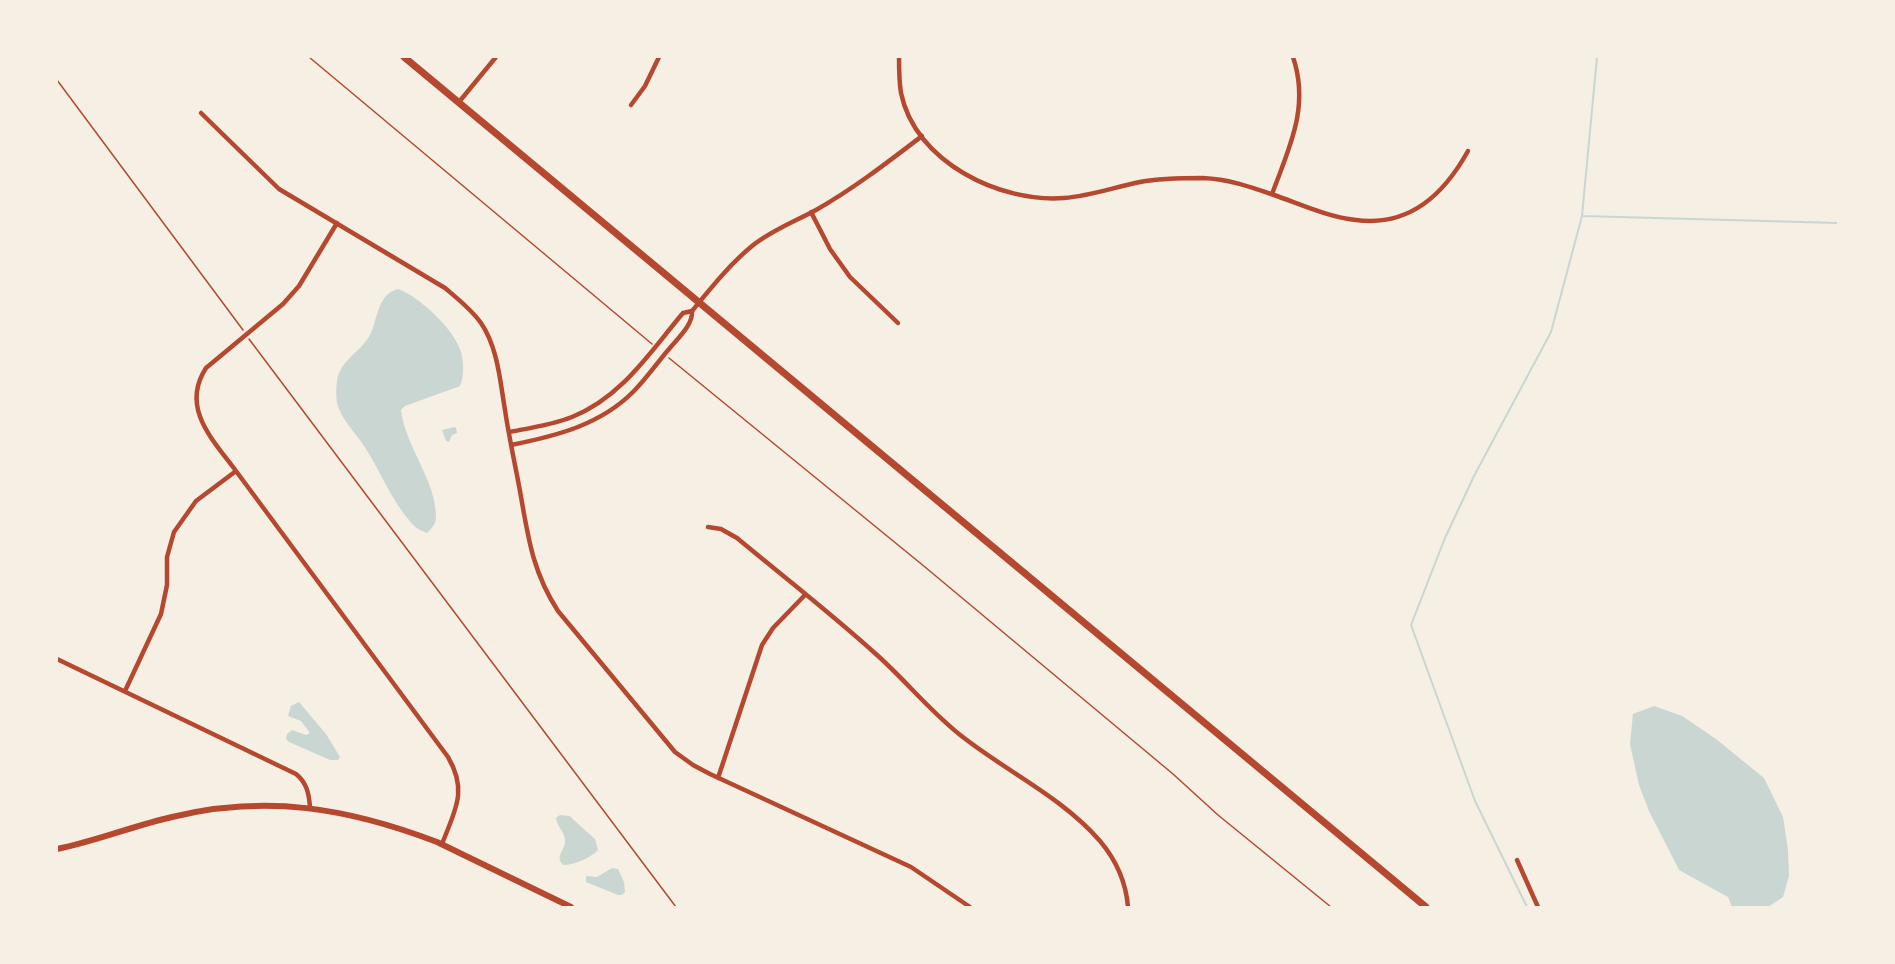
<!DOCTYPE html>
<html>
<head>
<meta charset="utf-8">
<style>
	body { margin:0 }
	#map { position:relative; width:1895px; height:964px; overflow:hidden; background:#f6efe4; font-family:Cabin,sans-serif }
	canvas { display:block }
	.frame { position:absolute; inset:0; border:58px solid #f6efe4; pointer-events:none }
</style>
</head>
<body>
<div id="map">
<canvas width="1895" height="964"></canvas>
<div class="frame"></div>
</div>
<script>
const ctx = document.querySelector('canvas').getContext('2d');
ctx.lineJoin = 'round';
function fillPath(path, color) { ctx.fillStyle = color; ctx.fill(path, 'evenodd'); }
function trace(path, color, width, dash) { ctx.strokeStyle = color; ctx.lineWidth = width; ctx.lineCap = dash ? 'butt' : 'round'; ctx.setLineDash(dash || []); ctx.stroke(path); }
fillPath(new Path2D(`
	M 398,289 C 420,297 454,329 461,352 C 464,362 464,377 460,386 L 405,406 L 401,410 C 405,446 436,480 436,517 C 436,524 432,528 427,533 C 419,530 414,527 409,520 C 390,498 380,470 364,446 C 355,432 341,419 337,403 C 336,396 336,388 337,381 C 340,359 363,351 371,333 C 378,317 378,294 398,289 Z
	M 454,427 L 456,428 L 457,433 L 452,435 L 449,442 L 446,441 L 442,430 Z
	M 299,702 L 326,734 L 340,757 L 338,760 L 330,760 L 289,742 L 286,739 L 287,734 L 292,730 L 306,735 L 310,733 L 301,721 L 288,716 L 291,706 Z
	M 1654,706 L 1682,716 L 1716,739 L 1764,778 L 1783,817 L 1788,850 L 1789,876 L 1783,897 L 1768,907 L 1732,907 L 1728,897 L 1679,870 L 1649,811 L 1639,785 L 1630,744 L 1633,714 Z
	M 560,815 L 570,816 L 577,823 L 595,839 L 598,850 C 590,858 575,865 563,865 C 555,856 564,852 565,842 C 566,833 557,827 556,818 Z
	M 612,868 L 618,869 L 624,882 L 625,892 L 622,895 L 618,895 L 586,882 L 586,876 L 597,877 Z`), '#c9d6d2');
trace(new Path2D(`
	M 1583,216 L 1838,223
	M 1527,907 L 1475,801 L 1411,625 L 1445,538 L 1474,476 L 1551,332 L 1582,216 L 1597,57`), '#c9d6d2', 2);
trace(new Path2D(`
	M 309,57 L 652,344
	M 57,80 L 243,330
	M 249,339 L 676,907
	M 669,358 L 925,567 L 1173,774 L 1218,815 L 1331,907`), '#b5482f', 1.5);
trace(new Path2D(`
	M 899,57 C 899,69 899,81 901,93 C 915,162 1000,203 1064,198 C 1090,196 1115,187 1140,182 C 1161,178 1182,178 1203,178 C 1228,179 1251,187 1274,195 C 1300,204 1328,217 1356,220 C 1410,227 1444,194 1468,151
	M 459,102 L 496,57
	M 631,105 L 645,86 L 659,57
	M 201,113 L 279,189 L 445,288 C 458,299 471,309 481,323 C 498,348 500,381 505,410 C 509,437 515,464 520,491 C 528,536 532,571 558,611 L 675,752 L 693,765 L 710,774 L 911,867 L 970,907
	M 1272,194 C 1289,148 1310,107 1293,57
	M 811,212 L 830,249 L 850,277 L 898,323
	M 337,223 L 299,286 L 283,304 L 206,368 C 180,408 213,440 236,471 L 448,757 C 468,791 455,810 442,844
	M 509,432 C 530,428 552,425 572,417 C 622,397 650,352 683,313 L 692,311 C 711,288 729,265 752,246 C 772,230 794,222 816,210 C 853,189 888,162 922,136
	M 511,445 C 556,436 600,425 633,392 C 646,379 657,363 669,349 C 678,338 693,325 692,311
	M 708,527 L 721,529 L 737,538 C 784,577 832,614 877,655 C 905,680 929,710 959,734 C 1005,771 1061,796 1100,841 C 1116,860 1126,882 1128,907
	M 57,659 L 296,774 C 307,783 309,794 310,807
	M 125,691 L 161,614 L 167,585 L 167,557 L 174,532 L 196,501 L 236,471
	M 718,778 L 762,645 L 773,628 L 805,595
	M 1517,860 L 1538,907`), '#b5482f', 4.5);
trace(new Path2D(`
	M 57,849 C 96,841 133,826 172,817 C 266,794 348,808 437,842 L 571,907`), '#b5482f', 6);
trace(new Path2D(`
	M 404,57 L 1426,907`), '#b5482f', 7);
</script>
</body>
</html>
